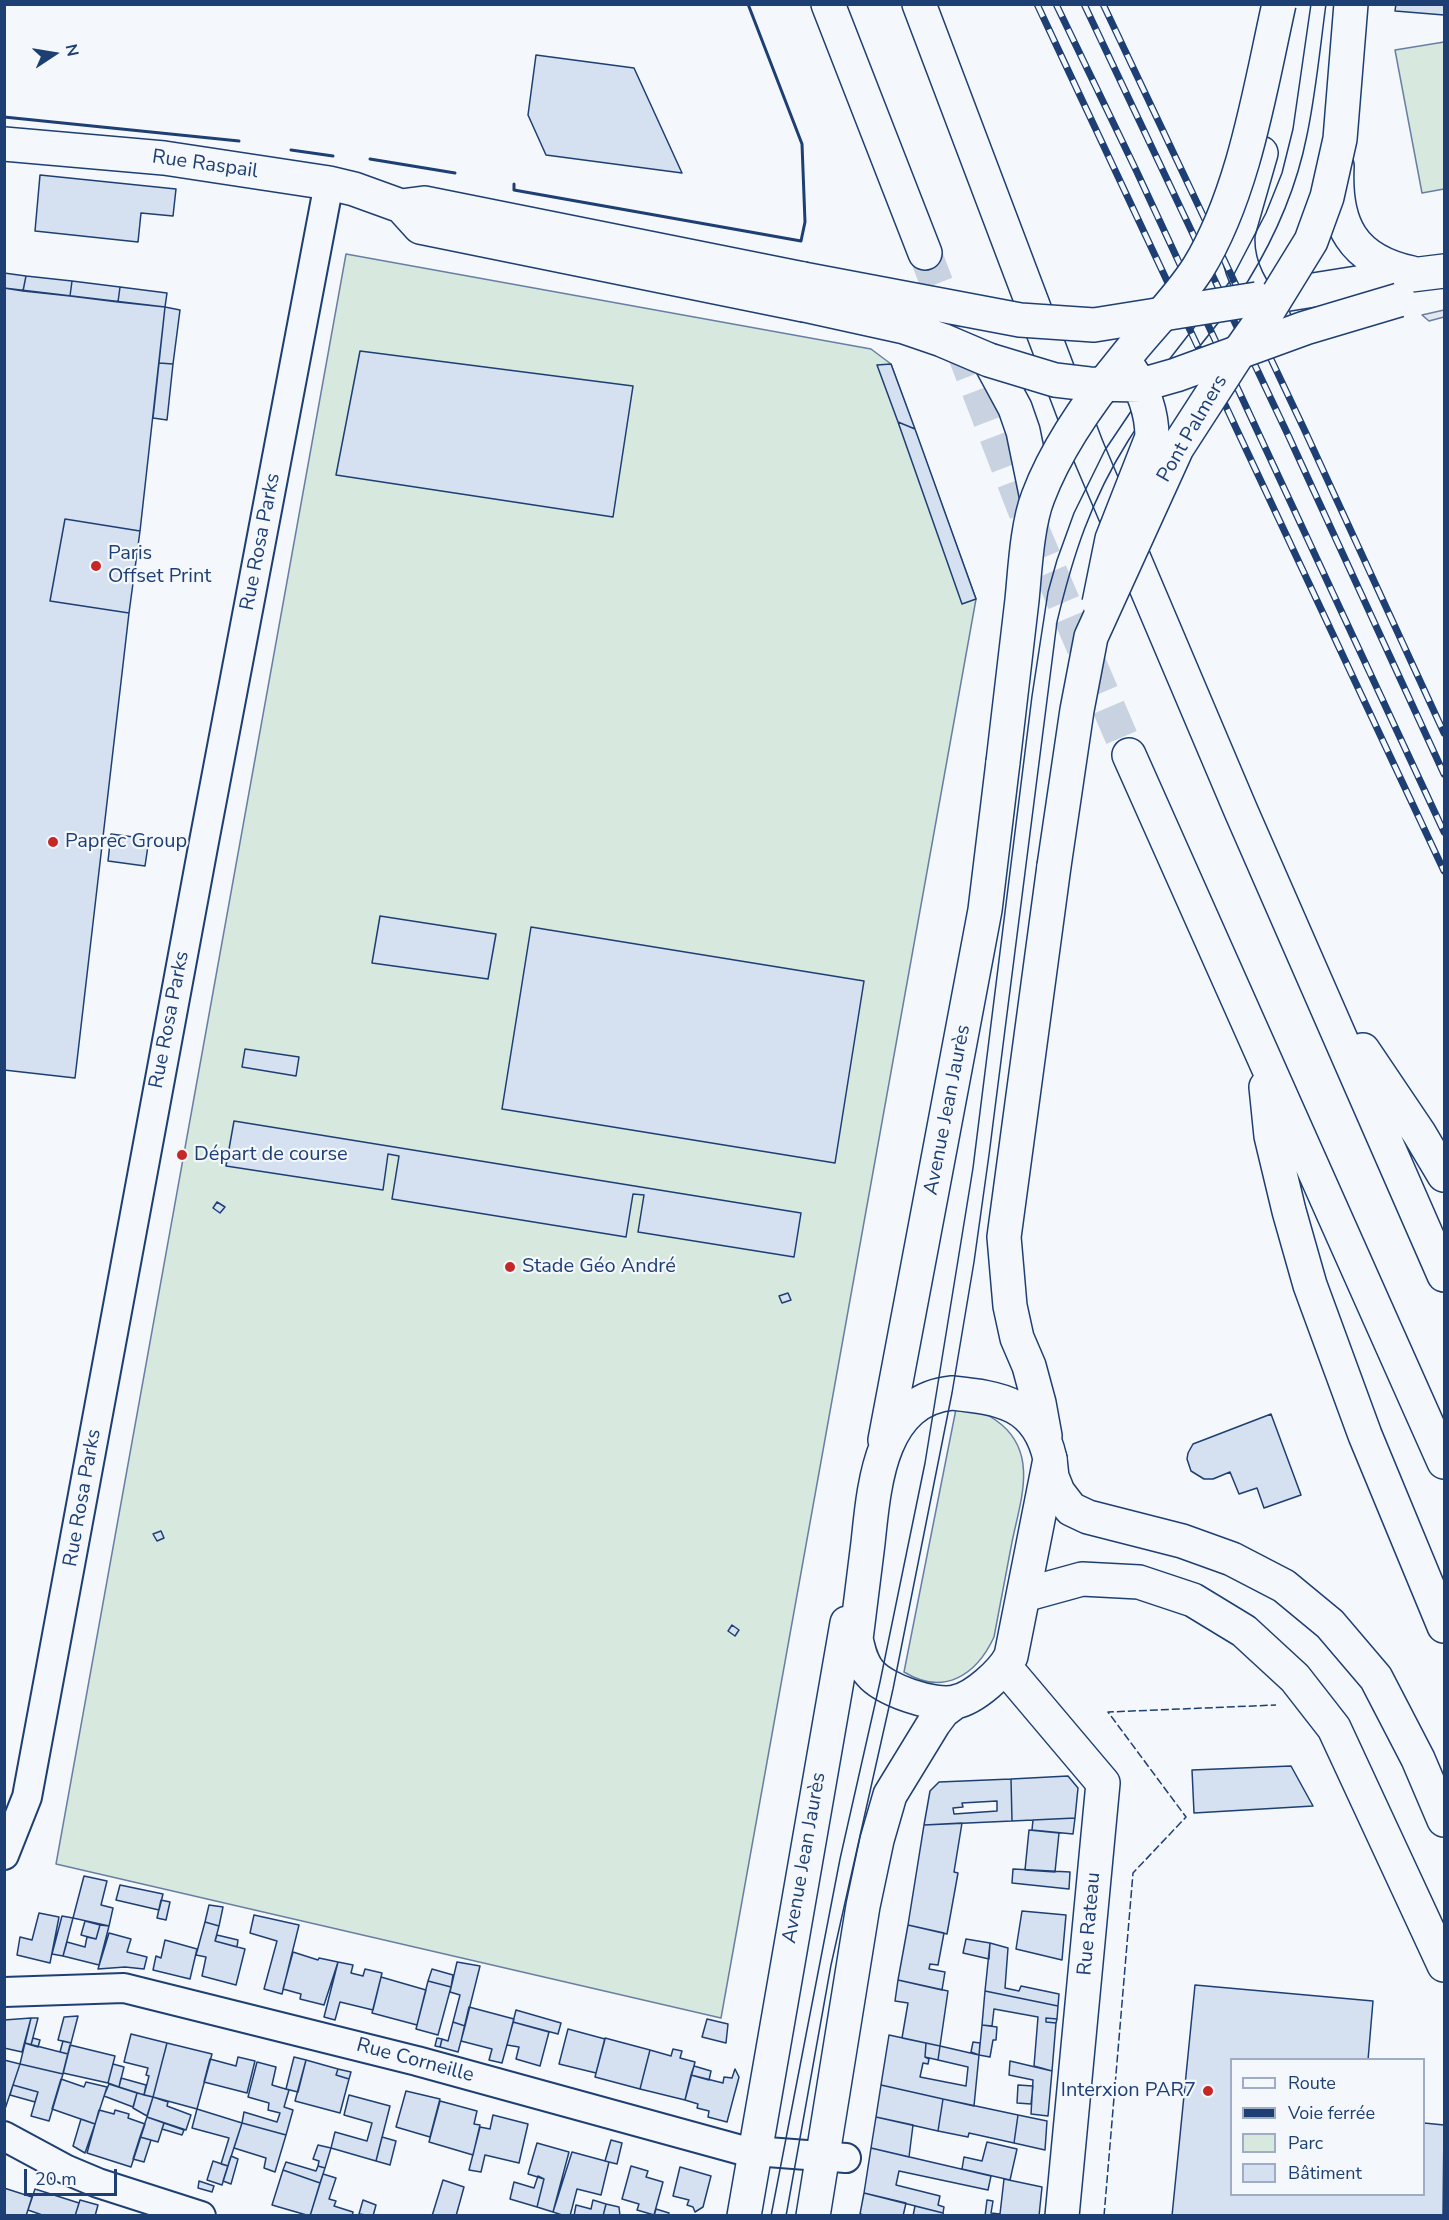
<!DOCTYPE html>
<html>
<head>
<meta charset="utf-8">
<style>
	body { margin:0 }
	#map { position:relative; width:1449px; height:2220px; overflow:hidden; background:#f4f7fb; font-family:"Nunito Sans",sans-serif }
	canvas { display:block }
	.frame { position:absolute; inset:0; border:6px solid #1d3f73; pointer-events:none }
	.legend { position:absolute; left:1230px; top:2058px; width:195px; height:138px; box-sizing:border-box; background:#f4f7fb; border:2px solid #9eadc5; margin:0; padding:8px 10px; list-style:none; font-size:18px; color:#1d3f73 }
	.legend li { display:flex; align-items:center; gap:12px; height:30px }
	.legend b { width:30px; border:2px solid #9eadc5 }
	.north { position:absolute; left:24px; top:24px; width:60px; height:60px; -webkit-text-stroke:4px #f4f7fb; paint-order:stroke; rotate:78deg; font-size:16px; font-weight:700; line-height:24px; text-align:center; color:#1d3f73 }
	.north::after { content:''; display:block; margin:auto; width:21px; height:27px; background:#1d3f73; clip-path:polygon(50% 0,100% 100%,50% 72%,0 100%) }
	.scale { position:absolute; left:24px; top:2169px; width:93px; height:27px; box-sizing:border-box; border:3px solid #1d3f73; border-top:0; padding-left:8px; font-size:18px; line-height:21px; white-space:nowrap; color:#1d3f73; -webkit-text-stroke:4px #f4f7fb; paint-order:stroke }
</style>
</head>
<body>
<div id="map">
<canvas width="1449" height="2220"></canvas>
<div class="frame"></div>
<ul class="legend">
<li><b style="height:8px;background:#f4f7fb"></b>Route</li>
<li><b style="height:8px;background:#1d3f73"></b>Voie ferrée</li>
<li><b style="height:16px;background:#d7e8df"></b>Parc</li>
<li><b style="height:16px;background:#d5e0f0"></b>Bâtiment</li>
</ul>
<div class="north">N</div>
<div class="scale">20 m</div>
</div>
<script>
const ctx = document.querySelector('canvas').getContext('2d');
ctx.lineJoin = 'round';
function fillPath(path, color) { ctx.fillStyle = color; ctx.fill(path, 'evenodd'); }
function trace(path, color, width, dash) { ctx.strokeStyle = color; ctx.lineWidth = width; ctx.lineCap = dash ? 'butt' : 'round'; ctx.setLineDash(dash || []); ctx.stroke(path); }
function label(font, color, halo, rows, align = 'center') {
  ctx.font = font + ' "Nunito Sans",sans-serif'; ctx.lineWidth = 4.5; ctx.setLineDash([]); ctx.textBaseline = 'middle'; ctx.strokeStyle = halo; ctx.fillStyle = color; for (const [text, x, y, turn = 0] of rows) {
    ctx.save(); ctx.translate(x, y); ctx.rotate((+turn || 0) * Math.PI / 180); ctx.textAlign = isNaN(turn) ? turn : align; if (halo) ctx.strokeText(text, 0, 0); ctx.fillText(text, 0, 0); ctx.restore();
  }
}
const green = new Path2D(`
	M 1444,42 L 1444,189 L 1422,193 L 1395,50 Z
	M 346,254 L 871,349 L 891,364 L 976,599 L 721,2018 L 56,1864 Z
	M 956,1409 C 978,1410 985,1411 1002,1425 C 1038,1456 1020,1502 1012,1542 C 1006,1574 1000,1605 994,1637 C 976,1676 943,1696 904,1672 Z`);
fillPath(green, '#d7e8df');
trace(green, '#687fa3', 1.5);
const parking = new Path2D(`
	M 1444,310 L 1444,317 L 1429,321 L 1422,315 Z`);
fillPath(parking, '#e3e8f0');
trace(parking, '#687fa3', 1.5);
const building = new Path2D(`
	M 1396,4 L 1444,4 L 1444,15 L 1395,11 Z
	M 536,55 L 634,68 L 682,173 L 546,155 L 528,115 Z
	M 40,175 L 176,189 L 173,216 L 141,213 L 138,242 L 35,231 Z
	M 4,273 L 26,276 L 23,291 L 4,288 Z
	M 26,276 L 72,281 L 70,296 L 23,291 Z
	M 72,281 L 120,287 L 118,302 L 70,296 Z
	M 120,287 L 167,293 L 165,307 L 118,302 Z
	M 4,288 L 165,307 L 140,531 L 65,519 L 50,601 L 129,613 L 75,1078 L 4,1070 Z
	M 165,307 L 180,310 L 173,364 L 159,363 Z
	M 360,351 L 633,386 L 613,517 L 336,475 Z
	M 159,363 L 173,364 L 167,420 L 153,418 Z
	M 891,364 L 915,429 L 898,422 L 877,365 Z
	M 898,422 L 915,429 L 976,599 L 962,604 Z
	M 65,519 L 140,531 L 129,613 L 50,601 Z
	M 111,834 L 149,839 L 145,866 L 108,861 Z
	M 380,916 L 496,934 L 488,979 L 372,963 Z
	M 531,927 L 864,981 L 835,1163 L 502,1109 Z
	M 245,1049 L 299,1057 L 296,1076 L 242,1067 Z
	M 234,1121 L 801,1213 L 794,1257 L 638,1232 L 644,1195 L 633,1194 L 626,1237 L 392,1199 L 399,1156 L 388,1154 L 383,1190 L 226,1166 Z
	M 217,1202 L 225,1207 L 220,1213 L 213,1208 Z
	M 788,1293 L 791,1300 L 782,1303 L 779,1296 Z
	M 1271,1414 L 1301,1495 L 1264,1508 L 1257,1488 L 1239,1494 L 1230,1472 L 1213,1479 L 1204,1479 L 1191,1471 L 1187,1459 L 1188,1453 L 1193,1444 Z
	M 161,1531 L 164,1538 L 157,1541 L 153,1534 Z
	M 732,1625 L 739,1630 L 735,1636 L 728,1631 Z
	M 1291,1766 L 1313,1806 L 1194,1813 L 1192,1770 Z
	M 1068,1776 L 1078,1788 L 1075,1818 L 1012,1821 L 1011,1779 Z
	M 1011,1779 L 1012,1821 L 924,1825 L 930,1791 L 939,1782 ZM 997,1801 L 997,1811 L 954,1814 L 953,1808 L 963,1807 L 962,1803 Z
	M 1075,1818 L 1073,1834 L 1032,1830 L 1033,1820 Z
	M 962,1823 L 954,1872 L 958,1873 L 947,1934 L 908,1925 L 924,1825 Z
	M 1029,1830 L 1059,1833 L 1055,1872 L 1025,1870 Z
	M 1013,1869 L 1070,1872 L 1069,1889 L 1012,1883 Z
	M 84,1876 L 107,1881 L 101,1905 L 113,1908 L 109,1926 L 73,1918 Z
	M 120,1885 L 163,1894 L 159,1910 L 116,1900 Z
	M 161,1900 L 170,1902 L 166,1920 L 157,1918 Z
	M 209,1905 L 223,1907 L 219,1926 L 205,1922 Z
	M 1022,1911 L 1066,1915 L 1062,1960 L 1016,1949 Z
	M 39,1913 L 59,1917 L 50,1963 L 17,1955 L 20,1937 L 32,1940 Z
	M 254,1915 L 299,1925 L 282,1994 L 264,1989 L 277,1941 L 250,1933 Z
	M 62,1916 L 73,1918 L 63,1956 L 52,1954 Z
	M 85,1921 L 100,1925 L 96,1939 L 81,1935 Z
	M 205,1922 L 219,1926 L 215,1941 L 245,1949 L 236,1985 L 202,1976 L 206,1957 L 196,1955 Z
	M 100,1925 L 109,1926 L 99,1965 L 63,1956 L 67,1942 L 85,1947 L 87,1937 L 96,1939 Z
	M 908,1925 L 944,1933 L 938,1965 L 930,1964 L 929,1969 L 945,1972 L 942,1990 L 898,1980 Z
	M 109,1933 L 131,1939 L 127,1952 L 147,1957 L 144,1969 L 125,1967 L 98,1969 Z
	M 217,1935 L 238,1940 L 237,1947 L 215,1941 Z
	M 966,1939 L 990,1943 L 989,1959 L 963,1953 Z
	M 165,1940 L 197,1949 L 190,1979 L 153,1970 L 156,1956 L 161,1958 Z
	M 990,1943 L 1008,1948 L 1005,1988 L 1019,1991 L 1021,1986 L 1059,1994 L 1058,2006 L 985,1991 Z
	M 293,1952 L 318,1960 L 319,1958 L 338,1962 L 324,2005 L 300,1999 L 301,1994 L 283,1989 Z
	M 338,1962 L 353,1965 L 351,1973 L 363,1976 L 365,1969 L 382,1973 L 373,2010 L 340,2002 L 335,2020 L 324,2017 Z
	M 457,1962 L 480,1966 L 465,2026 L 453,2022 L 460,1995 L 450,1992 Z
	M 432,1969 L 453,1975 L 451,1987 L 428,1981 Z
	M 381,1977 L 426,1990 L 417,2025 L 372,2013 Z
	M 898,1980 L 948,1991 L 940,2046 L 902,2038 L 908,2003 L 895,2001 Z
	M 428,1981 L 451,1987 L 438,2035 L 416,2029 Z
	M 1195,1985 L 1373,2001 L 1368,2060 L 1232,2060 L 1232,2194 L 1424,2194 L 1424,2123 L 1444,2125 L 1443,2216 L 1172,2216 Z
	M 985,1991 L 1058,2006 L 1057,2019 L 1046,2018 L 1046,2022 L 1056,2023 L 1052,2071 L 1034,2066 L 1038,2017 L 994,2009 L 992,2026 L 982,2025 Z
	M 469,2007 L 514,2019 L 502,2063 L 489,2060 L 492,2049 L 461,2041 Z
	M 516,2010 L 561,2023 L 558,2034 L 513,2022 Z
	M 78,2016 L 71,2043 L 58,2040 L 64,2017 Z
	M 31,2018 L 38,2018 L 31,2045 L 25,2043 Z
	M 31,2018 L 22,2052 L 4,2048 L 4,2020 Z
	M 1046,2018 L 1057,2019 L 1056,2023 L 1046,2022 Z
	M 707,2019 L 728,2024 L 726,2043 L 702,2037 Z
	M 453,2022 L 465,2026 L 458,2052 L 440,2047 L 442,2039 L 448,2041 Z
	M 513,2022 L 549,2032 L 540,2066 L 516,2059 L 519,2047 L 507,2045 Z
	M 982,2025 L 997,2027 L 996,2040 L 993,2040 L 990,2057 L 979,2055 Z
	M 568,2029 L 605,2039 L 596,2073 L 559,2064 Z
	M 131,2034 L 167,2043 L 153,2097 L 144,2095 L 149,2076 L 146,2075 L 148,2068 L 124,2062 Z
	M 889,2035 L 926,2043 L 925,2057 L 929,2059 L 928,2064 L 923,2063 L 920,2077 L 966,2086 L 968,2067 L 938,2060 L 940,2046 L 979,2055 L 974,2106 L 881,2085 Z
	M 33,2038 L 40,2040 L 38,2047 L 31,2045 Z
	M 437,2038 L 442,2039 L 440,2047 L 435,2046 Z
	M 605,2038 L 650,2050 L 640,2089 L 595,2077 Z
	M 63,2041 L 71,2043 L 68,2054 L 60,2052 Z
	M 973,2042 L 980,2043 L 979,2055 L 971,2052 Z
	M 25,2043 L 68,2054 L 63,2074 L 20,2064 Z
	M 167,2043 L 212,2054 L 197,2109 L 153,2097 Z
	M 926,2043 L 940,2046 L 938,2060 L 925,2057 Z
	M 70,2045 L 115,2056 L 108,2083 L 63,2073 Z
	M 673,2049 L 682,2051 L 680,2058 L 695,2062 L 685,2100 L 640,2089 L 650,2050 L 671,2056 Z
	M 238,2057 L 255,2061 L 247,2093 L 204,2082 L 210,2059 L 236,2066 Z
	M 294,2057 L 306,2060 L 298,2092 L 286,2089 Z
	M 4,2060 L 20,2064 L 5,2109 L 4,2108 Z
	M 306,2060 L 338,2069 L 336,2075 L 349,2079 L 340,2113 L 295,2101 Z
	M 1010,2061 L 1052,2071 L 1048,2116 L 1031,2114 L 1033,2080 L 1009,2075 Z
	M 257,2062 L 276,2067 L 272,2085 L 289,2090 L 284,2107 L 293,2110 L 286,2135 L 242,2123 L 244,2112 L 277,2122 L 280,2113 L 268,2110 L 269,2103 L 248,2097 Z
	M 20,2064 L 63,2074 L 49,2121 L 31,2116 L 38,2092 L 13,2085 Z
	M 113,2064 L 124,2067 L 119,2087 L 108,2083 Z
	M 694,2066 L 711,2071 L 709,2080 L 691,2075 Z
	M 338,2069 L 351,2072 L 349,2079 L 336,2075 Z
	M 735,2069 L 739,2077 L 727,2122 L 708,2117 L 709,2111 L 697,2108 L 698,2104 L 685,2100 L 691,2075 L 723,2083 L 724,2077 L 732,2078 Z
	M 121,2078 L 146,2085 L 144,2095 L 119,2087 Z
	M 61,2079 L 84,2087 L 86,2082 L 107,2087 L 95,2124 L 52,2109 Z
	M 109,2084 L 137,2093 L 133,2107 L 104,2096 Z
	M 13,2085 L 38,2092 L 35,2102 L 10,2095 Z
	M 881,2085 L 943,2099 L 938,2131 L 876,2117 Z
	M 1018,2085 L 1033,2086 L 1031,2104 L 1017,2103 Z
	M 406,2091 L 440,2099 L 430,2137 L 396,2127 Z
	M 137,2093 L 153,2097 L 147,2116 L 133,2108 Z
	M 349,2095 L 390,2106 L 376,2161 L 331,2148 L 335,2132 L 367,2141 L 372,2123 L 344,2115 Z
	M 153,2097 L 168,2102 L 167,2106 L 191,2115 L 186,2130 L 147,2117 Z
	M 943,2099 L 1018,2115 L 1014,2143 L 969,2133 L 968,2137 L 938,2131 Z
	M 440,2101 L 477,2111 L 474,2124 L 480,2125 L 473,2155 L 429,2142 Z
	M 197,2109 L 242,2123 L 228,2166 L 221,2164 L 229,2138 L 192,2128 Z
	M 99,2110 L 114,2114 L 115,2110 L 129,2114 L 128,2118 L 145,2124 L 131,2167 L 87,2153 Z
	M 493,2115 L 528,2124 L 519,2163 L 485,2155 L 481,2172 L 469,2170 L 480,2127 L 490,2129 Z
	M 1018,2115 L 1047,2121 L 1045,2150 L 1014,2143 Z
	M 147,2117 L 164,2123 L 158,2142 L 140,2137 Z
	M 876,2117 L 913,2125 L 909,2157 L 871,2148 Z
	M 81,2119 L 95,2124 L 85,2153 L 73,2146 Z
	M 164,2123 L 184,2130 L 182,2135 L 162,2129 Z
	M 242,2123 L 286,2135 L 275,2172 L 264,2168 L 266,2158 L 234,2148 Z
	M 140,2137 L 151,2140 L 144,2162 L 133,2159 Z
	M 382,2137 L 396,2141 L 390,2165 L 376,2161 Z
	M 611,2140 L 622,2143 L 617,2164 L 605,2161 Z
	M 987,2142 L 1017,2149 L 1010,2180 L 962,2169 L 964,2157 L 982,2161 Z
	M 537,2143 L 569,2152 L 553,2212 L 537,2207 L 544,2179 L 528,2174 Z
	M 318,2145 L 331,2148 L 325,2168 L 318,2166 L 319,2161 L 313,2159 Z
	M 871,2148 L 991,2176 L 988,2190 L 899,2171 L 896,2185 L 940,2196 L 938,2205 L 944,2207 L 943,2213 L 864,2193 Z
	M 572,2152 L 609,2162 L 601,2195 L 577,2189 L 570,2216 L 565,2216 L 553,2212 Z
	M 231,2156 L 238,2159 L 231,2184 L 223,2181 Z
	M 213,2161 L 228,2166 L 222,2185 L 207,2180 Z
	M 286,2162 L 316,2171 L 318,2166 L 325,2168 L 320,2183 L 283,2170 Z
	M 631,2166 L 648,2171 L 646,2177 L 663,2182 L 654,2215 L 637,2210 L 639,2204 L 622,2199 Z
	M 680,2167 L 711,2176 L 703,2207 L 695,2212 L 693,2207 L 687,2205 L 689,2200 L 673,2196 Z
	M 283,2170 L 320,2183 L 310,2216 L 272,2205 Z
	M 323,2174 L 336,2178 L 329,2199 L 336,2201 L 334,2206 L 353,2212 L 352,2216 L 310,2216 Z
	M 538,2176 L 544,2179 L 537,2207 L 510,2199 L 514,2182 L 534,2188 Z
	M 1004,2179 L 1042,2187 L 1039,2216 L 985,2216 L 987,2200 L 993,2201 L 991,2213 L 1000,2214 Z
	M 443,2180 L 464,2187 L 456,2216 L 432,2216 Z
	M 199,2181 L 214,2186 L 212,2192 L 198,2188 Z
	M 4,2188 L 32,2197 L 26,2216 L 4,2216 Z
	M 35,2189 L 79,2203 L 75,2216 L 45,2216 L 28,2210 Z
	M 864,2193 L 906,2203 L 903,2216 L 868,2216 L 860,2214 Z
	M 80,2200 L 98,2205 L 95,2216 L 75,2216 Z
	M 363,2200 L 376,2205 L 373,2216 L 359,2214 Z
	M 593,2200 L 606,2204 L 603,2216 L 574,2216 L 576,2205 L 591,2209 Z
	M 606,2204 L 619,2207 L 620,2216 L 603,2216 Z
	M 915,2206 L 943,2213 L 944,2216 L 913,2216 Z
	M 656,2209 L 669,2213 L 668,2216 L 654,2216 Z`);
fillPath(building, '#d5e0f0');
trace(building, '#1d3f73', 1.5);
trace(new Path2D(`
	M 925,253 L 1023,507 L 1129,755`), '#c9d2e0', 33, [33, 16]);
const minor = new Path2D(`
	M 4,1855 L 27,1797 L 203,847 L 329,183
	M 4,1992 L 124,1988 L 417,2061 L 741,2150 L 846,2158
	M 4,2136 L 67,2170 L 98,2183 L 201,2216`);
const tertiary = new Path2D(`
	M 4,144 L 164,158 L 329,183 L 354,189 L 401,206 L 420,227 L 804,305
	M 1261,153 L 1238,233 C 1235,267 1253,294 1274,319
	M 1337,166 C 1334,225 1352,260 1412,273
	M 401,206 L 424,203 L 803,279
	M 1257,299 L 1395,277 L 1444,271
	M 989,360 L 1015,408 L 1023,431 L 1037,499
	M 1005,1667 L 1103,1783 L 1062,2216`);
const primary = new Path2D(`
	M 952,1393 C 1000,1398 1038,1403 1050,1459 L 1011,1656 C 1003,1672 975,1698 955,1702 C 934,1707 884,1690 870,1673 C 861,1663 859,1651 856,1639 C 860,1607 864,1575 868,1543 C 874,1486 880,1400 952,1393 Z
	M 1045,1436 L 1039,1403 L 1029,1366 L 1017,1338 L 1010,1306 L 1004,1237 L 1054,866
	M 885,1440 L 985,910 L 1003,762
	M 744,2216 L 847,1623
	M 813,2216 L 863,1906 L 877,1840 L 890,1795 L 934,1723 L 943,1711 L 955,1702`);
const motorway = new Path2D(`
	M 828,4 L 925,253
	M 919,4 L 1087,448 L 1241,811 L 1444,1275
	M 1129,755 L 1444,1462
	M 1363,1050 L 1419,1133 L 1444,1175
	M 1266,1087 L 1271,1136 L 1289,1211 L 1310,1285 L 1365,1435 L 1444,1626
	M 1050,1459 L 1052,1477 L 1058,1492 L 1071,1509 L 1088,1517 L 1182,1541 L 1232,1559 L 1284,1586 L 1330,1624 L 1376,1678 L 1418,1759 L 1444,1820
	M 1024,1595 L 1082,1579 L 1139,1582 L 1193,1600 L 1244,1631 L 1295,1678 L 1334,1728 L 1444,1965`);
trace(minor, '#1d3f73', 32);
trace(tertiary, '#1d3f73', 36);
trace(primary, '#1d3f73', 36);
trace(motorway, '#1d3f73', 36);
trace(minor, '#f4f7fb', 28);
trace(tertiary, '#f4f7fb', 33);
trace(primary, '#f4f7fb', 33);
trace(motorway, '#f4f7fb', 33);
trace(new Path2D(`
	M 771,2216 L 840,1859 L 880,1682 L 925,1463 L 973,1168 L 1032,696 L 1048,592 L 1057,560 L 1074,513 L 1105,450 L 1144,392 L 1231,280 L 1266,213 L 1282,173 L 1293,129 L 1311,4
	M 786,2216 L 831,1965 L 893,1689 L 952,1393 L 974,1262 L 989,1155 L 1057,622 C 1073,555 1091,500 1128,441 C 1163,384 1212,338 1248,281 C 1275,237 1297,186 1307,135 C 1316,92 1320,48 1326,4`), '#1d3f73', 1.5);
const rail = new Path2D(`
	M 1037,4 L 1444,871
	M 1056,4 L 1136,170 L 1444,832
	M 1084,4 L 1289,437 L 1444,774
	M 1103,4 L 1305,431 L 1444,733`);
trace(rail, '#1d3f73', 7);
trace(rail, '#f4f7fb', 4.5, [14]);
const tertiaryBridge = new Path2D(`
	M 803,279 L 1020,320 L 1094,325 L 1257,299
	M 804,305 L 904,327 L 942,340 L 989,360 L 1055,380 L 1089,384 L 1141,385 L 1176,375 L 1305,328 L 1399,300
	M 1099,603 L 1112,539 L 1152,437 C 1152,410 1143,388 1128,366`);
const primaryBridge = new Path2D(`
	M 1003,762 C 1009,708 1016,654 1022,600 C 1025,570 1027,525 1038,497 C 1056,449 1091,399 1124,359 C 1148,328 1177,301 1198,268 C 1244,193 1260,89 1279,4
	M 1054,866 L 1077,710 L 1091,637 L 1177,448 L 1239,352 L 1268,311 L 1311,241 L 1327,197 L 1340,139 L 1351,4`);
trace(tertiaryBridge, '#1d3f73', 36, []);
trace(primaryBridge, '#1d3f73', 36, []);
trace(tertiaryBridge, '#f4f7fb', 33);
trace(primaryBridge, '#f4f7fb', 33);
trace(new Path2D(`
	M 1104,2216 L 1133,1873 L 1186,1817 L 1108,1712 L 1276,1705`), '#1d3f73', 1.5, [8, 3]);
trace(new Path2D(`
	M 4,117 L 239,141
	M 291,150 L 333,156
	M 370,159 L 455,173
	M 514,184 L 514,190 L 801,241 L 805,222 L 802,144 L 748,4`), '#1d3f73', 3);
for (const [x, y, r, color] of [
	[96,566,6,"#c62828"],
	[53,842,6,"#c62828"],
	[182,1155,6,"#c62828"],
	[510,1267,6,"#c62828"],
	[1208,2091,6,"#c62828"]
]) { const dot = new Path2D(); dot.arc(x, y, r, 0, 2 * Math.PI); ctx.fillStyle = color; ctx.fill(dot); trace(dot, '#f4f7fb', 2); }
label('20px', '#1d3f73', '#f4f7fb', [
	["Rue Raspail",205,165,8],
	["Pont Palmers",1193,429,-60],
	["Rue Rosa Parks",261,542,-79],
	["Rue Rosa Parks",170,1020,-79],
	["Avenue Jean Jaurès",948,1110,-79],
	["Rue Rosa Parks",83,1498,-80],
	["Avenue Jean Jaurès",805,1858,-80],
	["Rue Rateau",1090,1924,-85],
	["Rue Corneille",415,2061,15]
]);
label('20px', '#1d3f73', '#f4f7fb', [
	["Paris",108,554],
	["Offset Print",108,577],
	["Paprec Group",65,842],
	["Départ de course",194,1155],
	["Stade Géo André",522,1267],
	["Interxion PAR7",1196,2091,"right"]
], 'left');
</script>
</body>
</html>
